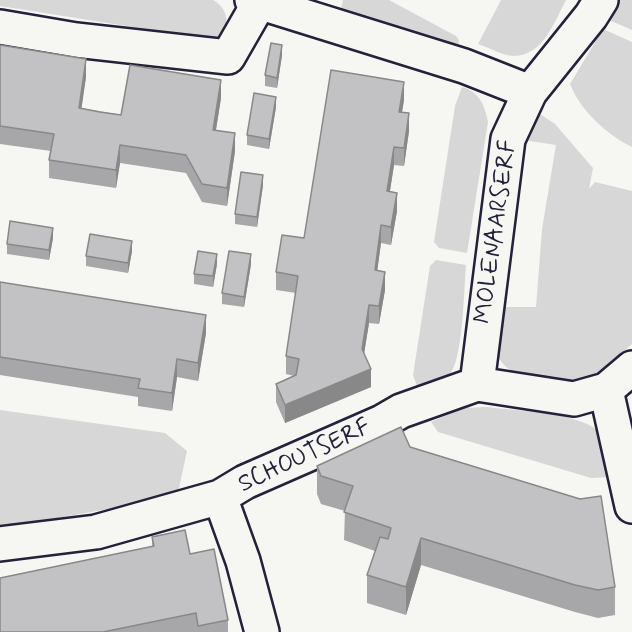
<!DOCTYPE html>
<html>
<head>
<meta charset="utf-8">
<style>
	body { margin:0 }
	canvas { display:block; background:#f6f6f2 }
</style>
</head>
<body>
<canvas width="632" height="632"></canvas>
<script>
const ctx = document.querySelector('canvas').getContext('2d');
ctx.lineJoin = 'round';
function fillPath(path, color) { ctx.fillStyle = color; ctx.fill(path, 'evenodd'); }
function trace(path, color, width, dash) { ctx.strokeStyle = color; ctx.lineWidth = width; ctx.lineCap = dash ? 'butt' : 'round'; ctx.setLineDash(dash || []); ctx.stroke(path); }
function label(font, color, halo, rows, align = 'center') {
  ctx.font = font + ' Mynerve,sans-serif'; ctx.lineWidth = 5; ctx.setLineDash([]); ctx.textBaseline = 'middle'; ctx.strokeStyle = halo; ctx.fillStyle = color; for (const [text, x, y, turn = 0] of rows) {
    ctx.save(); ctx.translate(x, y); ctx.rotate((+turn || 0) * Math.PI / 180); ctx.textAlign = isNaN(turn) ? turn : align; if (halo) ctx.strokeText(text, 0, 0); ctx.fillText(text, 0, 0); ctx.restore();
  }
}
fillPath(new Path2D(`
	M 0,0 L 213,0 C 230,9 231,30 215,40 L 0,6 Z
	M 343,0 L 389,0 L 456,36 L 459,40 L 458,49 L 341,10 Z
	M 501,0 L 566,0 C 554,22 544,55 514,56 C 503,56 488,47 478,44 Z
	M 620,0 L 632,0 L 632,30 L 609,20 Z
	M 603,29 L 632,42 L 632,147 C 607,135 580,110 570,84 Z
	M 462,87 C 480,92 485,106 488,122 L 467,253 L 439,248 L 434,242 L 455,106 Z
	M 537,112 L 555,124 L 593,168 L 589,189 L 595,182 L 632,191 L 632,344 C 620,354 607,370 593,377 C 571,387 511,383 499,358 C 492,343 497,323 499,307 L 536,307 L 542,229 L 556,145 L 523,140 Z
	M 436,260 L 466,265 C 464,288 463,356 451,372 C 442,382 430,387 419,392 L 413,375 L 430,266 Z
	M 487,407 C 513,411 589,412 602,436 C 609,447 609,465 612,477 L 591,478 L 438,432 L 431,422 L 463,408 Z
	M 0,410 L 165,433 L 187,451 L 177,497 L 0,528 Z`), '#d7d7d7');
const minor = new Path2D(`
	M 252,0 L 464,66 L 530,92
	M 0,27 L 76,40 L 228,57 L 259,3
	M 477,384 L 508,139 L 530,92 L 591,16 L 601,0
	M 606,390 L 632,506
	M 220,497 L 243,561 L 262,632
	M 0,544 L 96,532 L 220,497 L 245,482 L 382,422 L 401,411 L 477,384 L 574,399 L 606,390 L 632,368`);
trace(minor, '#22223b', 38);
trace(minor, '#f6f6f2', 33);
fillPath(new Path2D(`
	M 0,45 L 86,77 L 81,108 L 121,115 L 221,98 L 216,130 L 235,151 L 227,206 L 202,202 L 186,173 L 120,163 L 116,188 L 49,178 L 49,160 L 51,151 L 0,144 Z
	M 282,55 L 277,88 L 265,86 L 265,75 Z
	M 404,100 L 402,112 L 409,131 L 404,166 L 394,165 L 390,191 L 397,211 L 391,245 L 381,243 L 377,270 L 385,290 L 379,324 L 369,323 L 364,353 L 371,387 L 285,423 L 276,402 L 276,384 L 294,376 L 286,374 L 286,356 L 296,293 L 276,290 L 276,272 L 304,238 Z
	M 276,107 L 269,149 L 247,145 L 247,135 Z
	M 263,185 L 257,227 L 235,224 L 235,214 Z
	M 53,238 L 49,260 L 7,254 L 7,244 Z
	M 132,251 L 128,273 L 86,266 L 86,256 Z
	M 217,264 L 213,287 L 194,284 L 194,274 Z
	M 251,264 L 244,307 L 222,304 L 222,293 Z
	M 0,282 L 206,333 L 198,381 L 177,377 L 172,411 L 138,406 L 138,397 L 0,375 Z
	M 410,447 L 615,587 L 615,615 L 598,618 L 575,612 L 421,565 L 406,615 L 367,603 L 367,575 L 375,551 L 344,540 L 345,511 L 321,504 L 317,494 L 317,466 Z
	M 152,537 L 190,554 L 228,620 L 228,632 L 0,632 L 152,546 Z`), '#a7a7a9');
fillPath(new Path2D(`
	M 282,45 L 282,55 L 277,88 L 277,78 Z
	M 86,59 L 86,77 L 79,126 L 79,108 Z
	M 221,80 L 221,98 L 213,148 L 213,130 Z
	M 404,82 L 404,100 L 399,130 L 399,112 Z
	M 276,97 L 276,107 L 269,149 L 269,139 Z
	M 409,113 L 409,131 L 404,166 L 404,148 Z
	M 235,133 L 235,151 L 227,206 L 227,188 Z
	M 120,145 L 120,163 L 116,188 L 116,170 Z
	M 394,147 L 394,165 L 387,209 L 387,191 Z
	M 263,175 L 263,185 L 257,227 L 257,217 Z
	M 397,193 L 397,211 L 391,245 L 391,227 Z
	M 381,225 L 381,243 L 375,288 L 375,270 Z
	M 53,228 L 53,238 L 49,260 L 49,250 Z
	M 132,241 L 132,251 L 128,273 L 128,263 Z
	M 217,254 L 217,264 L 213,287 L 213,276 Z
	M 251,254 L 251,264 L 244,307 L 244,297 Z
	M 385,272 L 385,290 L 379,324 L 379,306 Z
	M 369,305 L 369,323 L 362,367 L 362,349 Z
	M 206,315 L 206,333 L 198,381 L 198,363 Z
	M 177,359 L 177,377 L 172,411 L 172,393 Z
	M 371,369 L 371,387 L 285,423 L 285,405 Z
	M 421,538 L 421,565 L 406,615 L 406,587 Z`), '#888889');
const building = new Path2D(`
	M 271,43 L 282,45 L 277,78 L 265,75 Z
	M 0,45 L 86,59 L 79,108 L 100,112 L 121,115 L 130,65 L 221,80 L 213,130 L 235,133 L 227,188 L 202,184 L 186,155 L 120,145 L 116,170 L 49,160 L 54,134 L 0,126 Z
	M 331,70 L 404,82 L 399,112 L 409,113 L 404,148 L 394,147 L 387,191 L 397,193 L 391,227 L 381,225 L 375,270 L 385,272 L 379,306 L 369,305 L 362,349 L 371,369 L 285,405 L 276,384 L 296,375 L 299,359 L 286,356 L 298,276 L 276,272 L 282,235 L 304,238 Z
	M 254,93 L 276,97 L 269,139 L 247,135 Z
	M 241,172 L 263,175 L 257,217 L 235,214 Z
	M 10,221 L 53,228 L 49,250 L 7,244 Z
	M 90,234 L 132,241 L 128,263 L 86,256 Z
	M 198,251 L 217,254 L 213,276 L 194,274 Z
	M 229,251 L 251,254 L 244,297 L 222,293 Z
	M 0,282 L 206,315 L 198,363 L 177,359 L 172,393 L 138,388 L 140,379 L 0,357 Z
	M 401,427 L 410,447 L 580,499 L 601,496 L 615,587 L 598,590 L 575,585 L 421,538 L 406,587 L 367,575 L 380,537 L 388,539 L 391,528 L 344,512 L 353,486 L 321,476 L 317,466 Z
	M 185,530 L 190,554 L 214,549 L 228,620 L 198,626 L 196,613 L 103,632 L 0,632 L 0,578 L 154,546 L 152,537 Z`);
fillPath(building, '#c2c2c4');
trace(building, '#888889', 1.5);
label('24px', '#22223b', '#f6f6f2', [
	["MOLENAARSERF",497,232,-82],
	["SCHOUTSERF",305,457,-25]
]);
</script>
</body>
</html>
